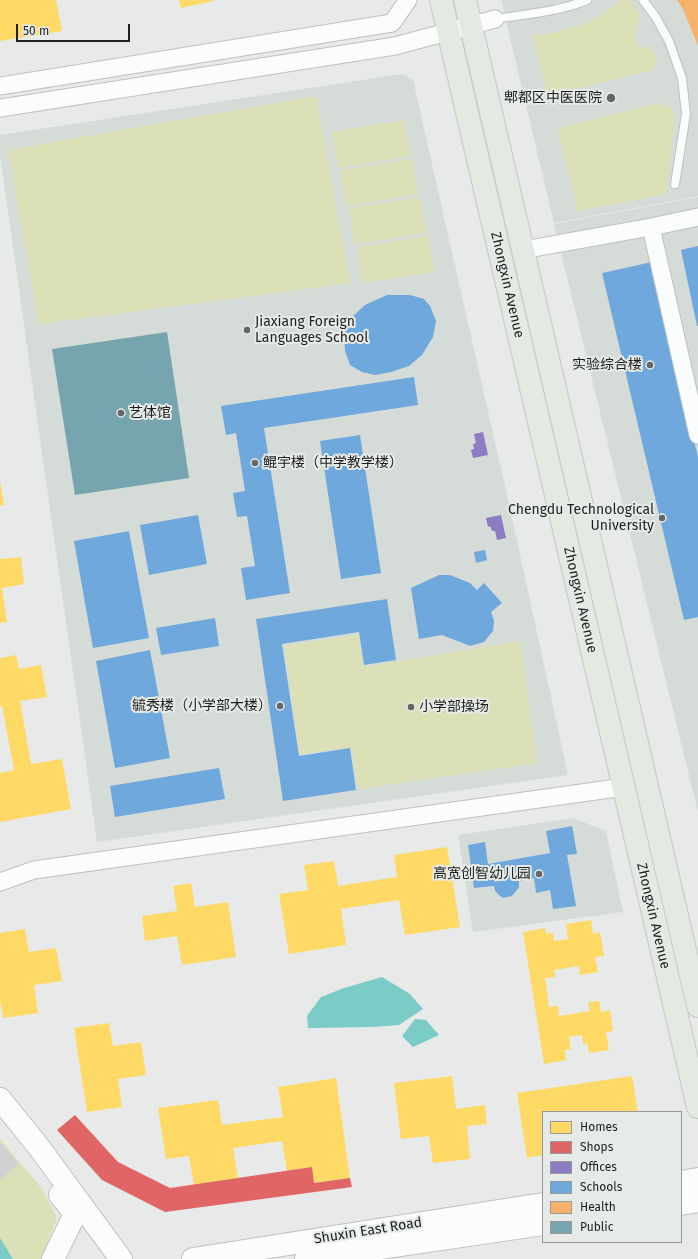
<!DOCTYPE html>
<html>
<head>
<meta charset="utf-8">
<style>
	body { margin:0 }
	#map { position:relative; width:698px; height:1259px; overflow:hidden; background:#e7eae8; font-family:"Fira Sans",sans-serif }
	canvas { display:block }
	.legend { position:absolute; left:542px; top:1111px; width:140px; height:132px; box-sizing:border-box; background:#e6ebe7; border:1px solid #969997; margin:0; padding:5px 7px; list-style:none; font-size:12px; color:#1e1f1e }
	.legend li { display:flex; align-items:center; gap:8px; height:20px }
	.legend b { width:20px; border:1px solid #969997 }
	.scale { position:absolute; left:16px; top:24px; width:114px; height:18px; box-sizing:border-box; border:2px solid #1e1f1e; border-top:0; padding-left:5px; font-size:12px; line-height:14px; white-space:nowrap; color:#1e1f1e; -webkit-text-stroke:3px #e6ebe7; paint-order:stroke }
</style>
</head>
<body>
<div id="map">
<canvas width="698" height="1259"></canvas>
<ul class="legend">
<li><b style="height:11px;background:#ffd966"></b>Homes</li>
<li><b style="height:11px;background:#e06666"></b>Shops</li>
<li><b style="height:11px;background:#8e7cc3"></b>Offices</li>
<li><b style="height:11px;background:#6fa8dc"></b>Schools</li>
<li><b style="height:11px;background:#f6b26b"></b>Health</li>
<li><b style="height:11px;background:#76a5af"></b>Public</li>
</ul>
<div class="scale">50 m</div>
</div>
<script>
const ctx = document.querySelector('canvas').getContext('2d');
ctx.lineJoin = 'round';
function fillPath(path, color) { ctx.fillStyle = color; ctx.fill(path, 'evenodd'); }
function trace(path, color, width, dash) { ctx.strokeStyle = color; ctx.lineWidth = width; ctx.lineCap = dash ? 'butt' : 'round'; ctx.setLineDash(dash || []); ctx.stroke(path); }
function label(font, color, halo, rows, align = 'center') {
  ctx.font = font + ' "Fira Sans","Noto Sans SC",sans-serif'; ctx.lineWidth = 4; ctx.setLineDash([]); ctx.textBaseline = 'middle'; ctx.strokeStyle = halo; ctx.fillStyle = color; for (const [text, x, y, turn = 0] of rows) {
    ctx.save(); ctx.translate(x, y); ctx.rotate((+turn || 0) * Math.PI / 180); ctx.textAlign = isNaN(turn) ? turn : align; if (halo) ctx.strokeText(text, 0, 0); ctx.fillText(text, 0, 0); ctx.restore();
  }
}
fillPath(new Path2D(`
	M 501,0 L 698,0 L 698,196 L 554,223 Z
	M 402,74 L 413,80 L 509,504 L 568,775 L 97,842 L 0,155 L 0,135 Z
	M 698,197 L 698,812 L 554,224 Z
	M 573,818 L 606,831 L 623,912 L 473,932 L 458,835 Z`), '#d5dcd7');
fillPath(new Path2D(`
	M 622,0 L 631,0 L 640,16 L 634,34 L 638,47 L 648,47 L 654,53 L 657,62 L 652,70 L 548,96 L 533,35 C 566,33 597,21 622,0 Z
	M 316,96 L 350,283 L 39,324 L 8,150 Z
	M 658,103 L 672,109 L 675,117 L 666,194 L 577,211 L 558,128 Z
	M 404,120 L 410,156 L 338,168 L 332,132 Z
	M 412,159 L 418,194 L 346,206 L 340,170 Z
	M 420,197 L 426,233 L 354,244 L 349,208 Z
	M 428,236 L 434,272 L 362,283 L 357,247 Z
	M 358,635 L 363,667 L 520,641 L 537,763 L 358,789 L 351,747 L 300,754 L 284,646 Z
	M 0,1139 L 43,1190 L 57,1218 L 41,1259 L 0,1259 Z`), '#dbe0b6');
fillPath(new Path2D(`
	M 382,977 L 410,994 L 423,1009 L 399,1025 L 374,1027 L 308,1028 L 307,1016 L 321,997 L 344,988 Z
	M 415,1019 L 426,1020 L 439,1035 L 413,1047 L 402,1036 Z
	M 0,1238 L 13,1259 L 0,1259 Z`), '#7bccc7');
fillPath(new Path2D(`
	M 0,0 L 56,0 L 62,31 L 0,41 Z
	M 179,0 L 213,0 L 213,1 L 181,8 Z
	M 0,480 L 4,505 L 0,506 Z
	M 21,557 L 24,584 L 2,588 L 7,622 L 0,623 L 0,559 Z
	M 16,655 L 19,669 L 41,665 L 47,697 L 20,701 L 31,764 L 62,759 L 71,809 L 0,822 L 0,773 L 14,770 L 2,706 L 0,706 L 0,658 Z
	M 447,847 L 460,927 L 405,935 L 399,900 L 341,909 L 346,945 L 289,954 L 279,894 L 308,890 L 304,865 L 334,861 L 338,886 L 397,877 L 394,855 Z
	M 191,883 L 195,907 L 228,902 L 236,957 L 182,965 L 177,936 L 145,941 L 142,916 L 177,911 L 173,886 Z
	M 591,920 L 593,934 L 600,932 L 604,956 L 595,957 L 598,972 L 580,975 L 579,966 L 554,970 L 555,977 L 545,978 L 549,1007 L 558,1006 L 559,1016 L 590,1011 L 588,1002 L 599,1001 L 601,1012 L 610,1010 L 613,1031 L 606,1032 L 609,1050 L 589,1053 L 587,1043 L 583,1044 L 582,1035 L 569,1037 L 571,1049 L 565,1050 L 566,1060 L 544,1064 L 523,932 L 545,928 L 546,934 L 553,933 L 554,941 L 568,939 L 566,924 Z
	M 25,929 L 29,952 L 56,948 L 62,981 L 34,985 L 38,1013 L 3,1018 L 0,1000 L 0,933 Z
	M 109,1023 L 113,1046 L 141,1042 L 146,1075 L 118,1079 L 122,1107 L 87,1112 L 74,1028 Z
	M 452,1076 L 456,1109 L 485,1105 L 487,1124 L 467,1126 L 470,1159 L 433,1163 L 429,1136 L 401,1139 L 394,1083 Z
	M 632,1076 L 638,1112 L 543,1112 L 543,1155 L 527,1158 L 517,1093 Z
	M 336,1078 L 350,1178 L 314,1183 L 312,1167 L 287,1171 L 282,1141 L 233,1148 L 238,1178 L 194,1185 L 189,1156 L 166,1159 L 158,1108 L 218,1100 L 222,1125 L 283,1117 L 278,1087 Z`), '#ffd966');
fillPath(new Path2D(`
	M 75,1115 L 118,1162 L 170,1188 L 312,1167 L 314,1183 L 350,1178 L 352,1187 L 165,1212 L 102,1180 L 57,1130 Z`), '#e06666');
fillPath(new Path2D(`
	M 483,432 L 488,455 L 473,458 L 471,450 L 474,449 L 473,444 L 476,443 L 474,434 Z
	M 501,515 L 506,538 L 497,540 L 495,531 L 492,531 L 490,526 L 488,527 L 486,518 Z`), '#8e7cc3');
fillPath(new Path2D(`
	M 698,246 L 698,326 L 697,326 L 681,250 Z
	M 652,262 L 698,457 L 698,617 L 684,620 L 602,273 Z
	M 387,295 L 410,295 L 424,299 L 430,306 L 436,321 L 433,337 L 422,355 L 409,366 L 391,372 L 375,375 L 362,372 L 350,365 L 345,351 L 344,336 L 351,318 L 365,305 Z
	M 414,377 L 418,405 L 264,428 L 290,593 L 246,600 L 241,568 L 255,566 L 247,516 L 237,517 L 233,493 L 245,491 L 236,433 L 226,435 L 221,406 Z
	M 360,435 L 381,573 L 341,579 L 320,441 Z
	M 198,515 L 207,564 L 149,575 L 140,525 Z
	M 129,531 L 149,638 L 93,648 L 74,541 Z
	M 485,550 L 487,560 L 476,563 L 474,552 Z
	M 439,575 L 450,575 L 470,583 L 477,590 L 484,583 L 502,603 L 491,612 L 494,621 L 493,631 L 484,642 L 470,646 L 442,635 L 419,639 L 411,588 Z
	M 387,599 L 396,660 L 364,665 L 359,632 L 282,644 L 299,756 L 350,748 L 356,790 L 283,801 L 256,619 Z
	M 215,618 L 219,646 L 161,655 L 156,628 Z
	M 150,650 L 170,758 L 115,768 L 96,661 Z
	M 219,768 L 225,799 L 115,817 L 110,786 Z
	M 572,826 L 577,854 L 567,855 L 576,906 L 553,909 L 550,890 L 536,893 L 534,878 L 519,881 L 519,887 L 516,891 L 512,896 L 507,897 L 503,898 L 499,895 L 495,891 L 494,886 L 474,888 L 468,845 L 485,842 L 488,864 L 533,856 L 550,853 L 546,831 Z`), '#6fa8dc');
fillPath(new Path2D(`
	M 677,0 L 698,0 L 698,46 L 683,9 Z`), '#f6b26b');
fillPath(new Path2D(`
	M 167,332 L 189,478 L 75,495 L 52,349 Z`), '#76a5af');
fillPath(new Path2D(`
	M 1,1143 L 19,1164 L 0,1180 L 0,1144 Z`), '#d0d2d1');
const lane = new Path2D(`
	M 643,0 L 655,16 L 669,41 L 682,78 L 686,114 L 675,184
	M 495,19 C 526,14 558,12 587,0`);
const street = new Path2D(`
	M 0,86 L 392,23 L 408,0
	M 0,108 L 395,46 L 495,19
	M 651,227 L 698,217
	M 523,250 L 651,227 L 698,435
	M 0,882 L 34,870 L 624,787`);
const secondary = new Path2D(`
	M 0,1099 L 38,1146 L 121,1259
	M 681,1182 L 698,1179
	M 681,1204 L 698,1201
	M 53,1259 L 75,1214 L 60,1195
	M 193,1259 L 543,1204
	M 306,1259 L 543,1224`);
const primary = new Path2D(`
	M 441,0 L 698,1107
	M 465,0 L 698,1006`);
trace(lane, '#bdc0be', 10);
trace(street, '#bdc0be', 19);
trace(secondary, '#bdc0be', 24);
trace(primary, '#c5c7c6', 24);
trace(lane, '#fbfcfc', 8);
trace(street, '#fbfcfc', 17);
trace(secondary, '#fbfcfc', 22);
trace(primary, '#e4e9e1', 22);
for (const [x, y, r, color] of [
	[611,98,5,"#646665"],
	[247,330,4,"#646665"],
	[650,365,4,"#646665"],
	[121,413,4,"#646665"],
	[255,463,4,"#646665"],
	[662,518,4,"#646665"],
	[280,706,4,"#646665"],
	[411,707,4,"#646665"],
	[539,874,4,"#646665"]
]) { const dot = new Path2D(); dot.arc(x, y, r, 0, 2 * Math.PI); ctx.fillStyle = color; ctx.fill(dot); trace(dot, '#e6ebe7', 1.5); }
label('14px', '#1e1f1e', '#e6ebe7', [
	["郫都区中医医院",602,98],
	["Jiaxiang Foreign",255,322,"left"],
	["Languages School",255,338,"left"],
	["实验综合楼",642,365],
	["艺体馆",129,413,"left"],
	["鲲宇楼（中学教学楼）",263,463,"left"],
	["Chengdu Technological",654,510],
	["University",654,526],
	["毓秀楼（小学部大楼）",272,706],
	["小学部操场",419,707,"left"],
	["高宽创智幼儿园",531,874]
], 'right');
label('14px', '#1e1f1e', '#e6ebe7', [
	["Zhongxin Avenue",507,285,77],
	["Zhongxin Avenue",580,600,77],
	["Zhongxin Avenue",653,916,77],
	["Shuxin East Road",368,1231,-9]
]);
</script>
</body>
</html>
